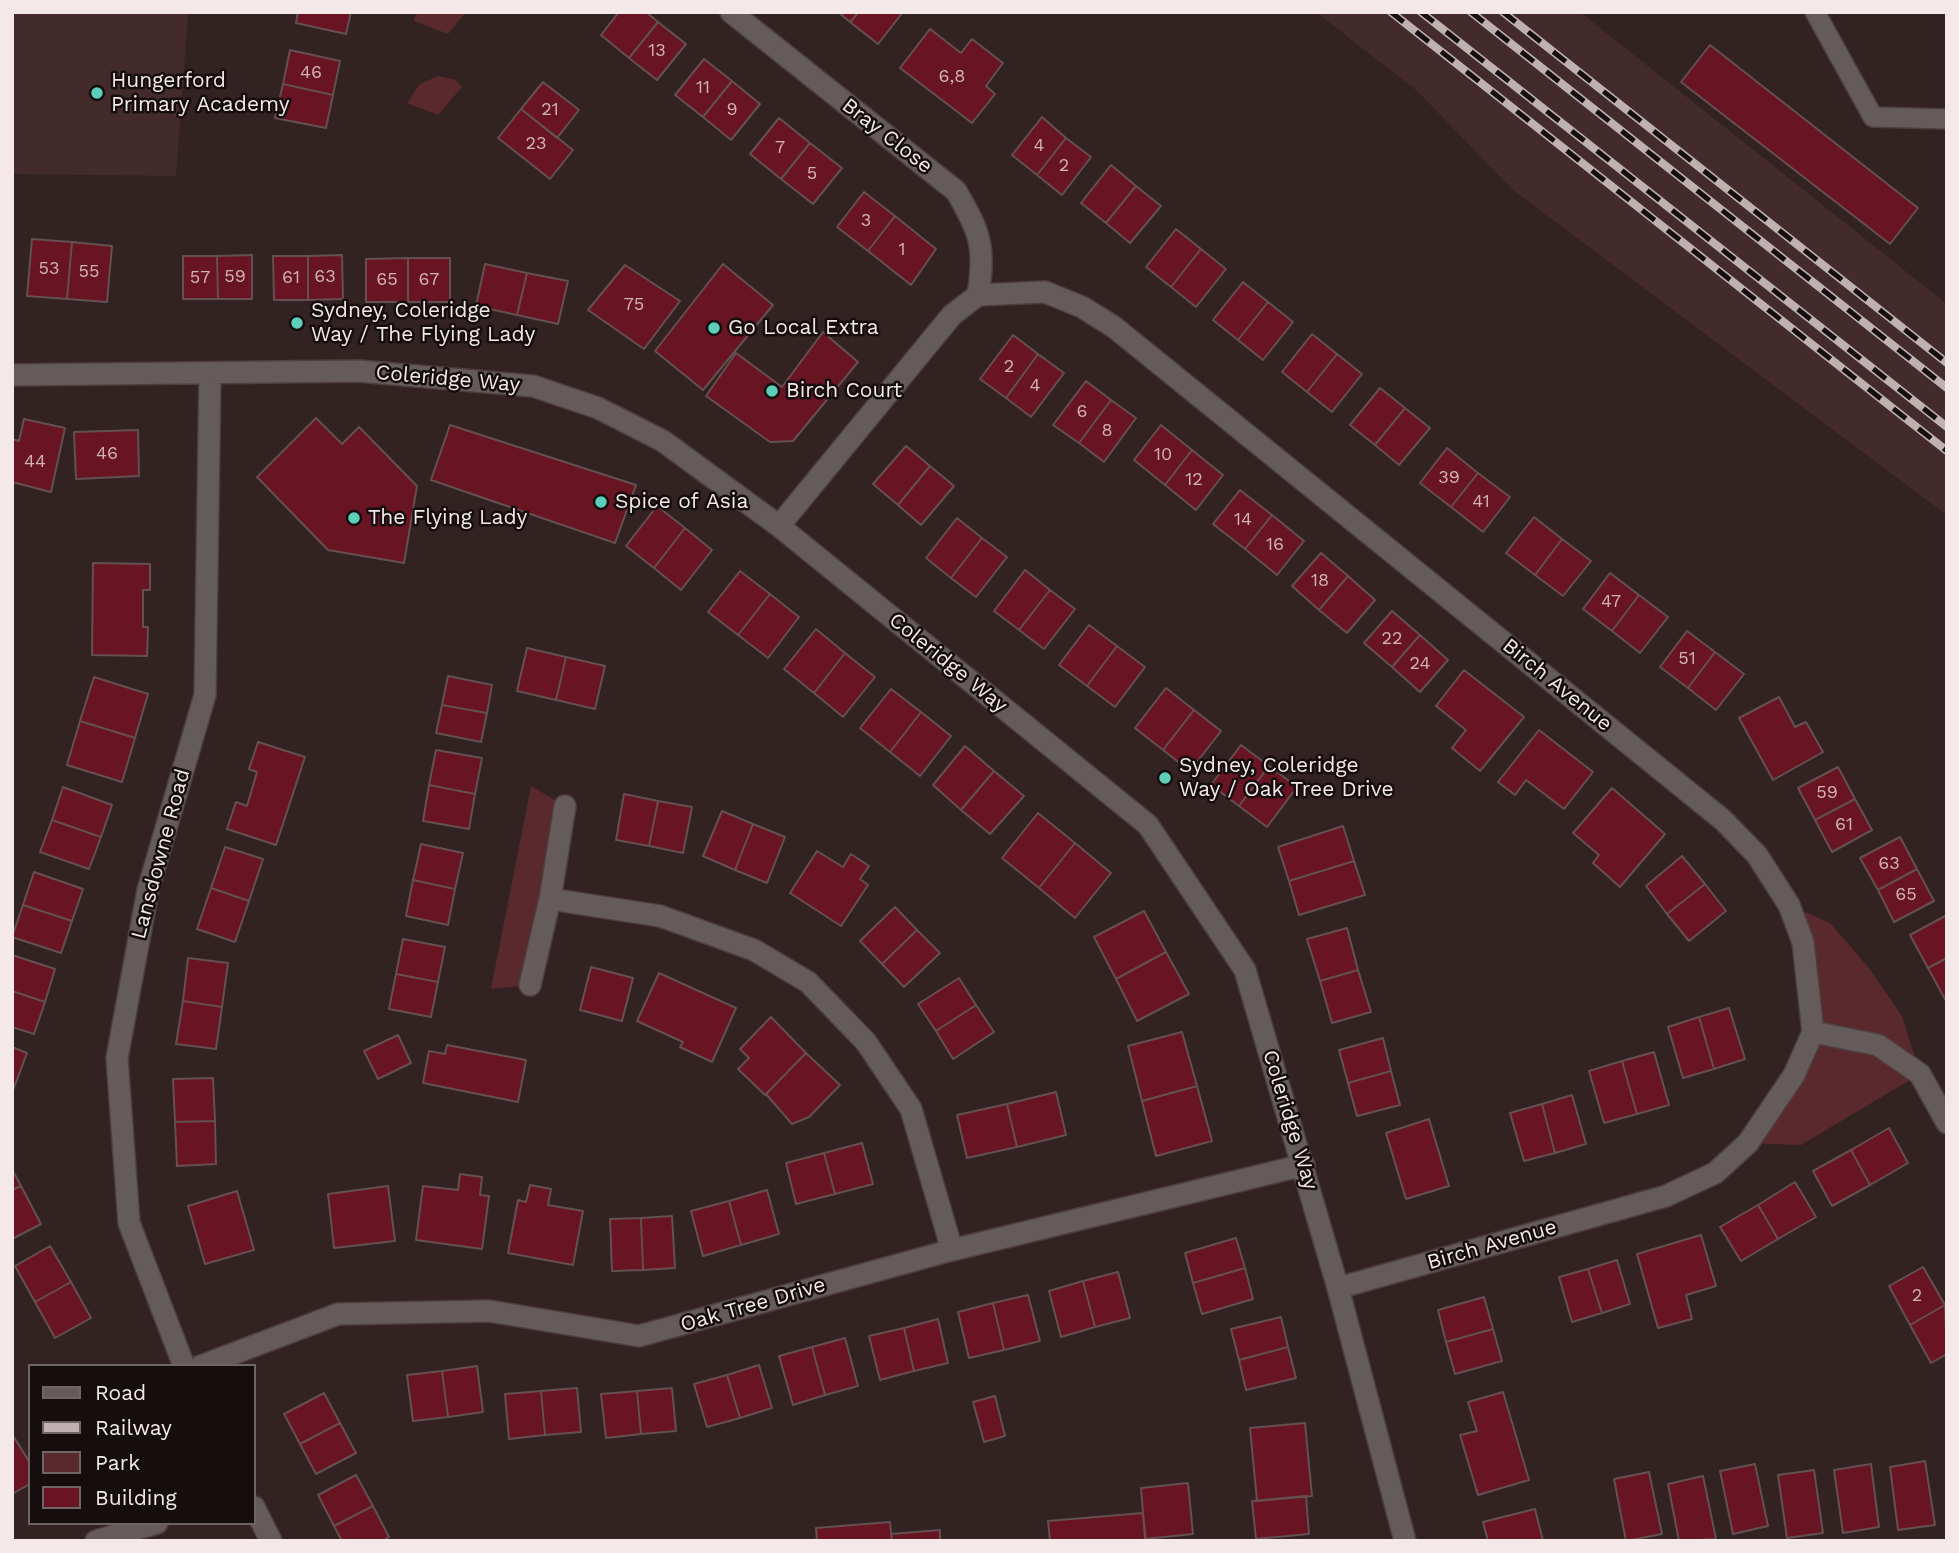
<!DOCTYPE html>
<html>
<head>
<meta charset="utf-8">
<style>
	body { margin:0 }
	#map { position:relative; width:1959px; height:1553px; overflow:hidden; background:#322; font-family:"Work Sans",sans-serif }
	canvas { display:block }
	.frame { position:absolute; inset:0; border:14px solid #f4e8e8; pointer-events:none }
	.legend { position:absolute; left:28px; top:1364px; width:228px; height:161px; box-sizing:border-box; background:#160e0e; border:2px solid #6f6565; margin:0; padding:9px 12px; list-style:none; font-size:21px; color:#f4e8e8 }
	.legend li { display:flex; align-items:center; gap:14px; height:35px }
	.legend b { width:35px; border:2px solid #6f6565 }
</style>
</head>
<body>
<div id="map">
<canvas width="1959" height="1553"></canvas>
<div class="frame"></div>
<ul class="legend">
<li><b style="height:9px;background:#655b5b"></b>Road</li>
<li><b style="height:9px;background:#bfb1b1"></b>Railway</li>
<li><b style="height:19px;background:#5a292d"></b>Park</li>
<li><b style="height:19px;background:#681422"></b>Building</li>
</ul>
</div>
<script>
const ctx = document.querySelector('canvas').getContext('2d');
ctx.lineJoin = 'round';
function fillPath(path, color) { ctx.fillStyle = color; ctx.fill(path, 'evenodd'); }
function trace(path, color, width, dash) { ctx.strokeStyle = color; ctx.lineWidth = width; ctx.lineCap = dash ? 'butt' : 'round'; ctx.setLineDash(dash || []); ctx.stroke(path); }
function label(font, color, halo, rows, align = 'center') {
  ctx.font = font + ' "Work Sans",sans-serif'; ctx.lineWidth = 5; ctx.setLineDash([]); ctx.textBaseline = 'middle'; ctx.strokeStyle = halo; ctx.fillStyle = color; for (const [text, x, y, turn = 0] of rows) {
    ctx.save(); ctx.translate(x, y); ctx.rotate((+turn || 0) * Math.PI / 180); ctx.textAlign = isNaN(turn) ? turn : align; if (halo) ctx.strokeText(text, 0, 0); ctx.fillText(text, 0, 0); ctx.restore();
  }
}
fillPath(new Path2D(`
	M 12,12 L 188,12 L 176,176 L 12,174 Z
	M 1316,12 L 1580,12 L 1947,304 L 1947,515 L 1514,191 L 1417,91 Z`), '#432b2c');
fillPath(new Path2D(`
	M 416,12 L 466,12 L 448,34 L 414,21 Z
	M 438,76 L 456,80 L 462,87 L 438,115 L 407,103 L 420,84 Z
	M 531,786 L 565,806 L 530,985 L 491,989 Z
	M 1789,905 L 1830,923 L 1869,968 L 1902,1016 L 1920,1074 L 1801,1145 L 1748,1143 L 1813,1032 Z`), '#5a292d');
const building = new Path2D(`
	M 298,12 L 351,12 L 346,34 L 296,23 Z
	M 619,12 L 646,12 L 658,22 L 629,58 L 601,35 Z
	M 838,12 L 859,12 L 850,22 Z
	M 859,12 L 903,12 L 878,44 L 850,22 Z
	M 658,22 L 686,44 L 657,80 L 629,58 Z
	M 930,29 L 961,53 L 972,39 L 1003,63 L 986,86 L 995,94 L 972,123 L 900,68 Z
	M 1710,45 L 1918,208 L 1890,244 L 1681,82 Z
	M 290,50 L 340,61 L 333,95 L 283,84 Z
	M 704,59 L 732,81 L 703,117 L 675,95 Z
	M 732,81 L 760,104 L 731,140 L 703,117 Z
	M 543,82 L 579,110 L 557,138 L 521,109 Z
	M 283,84 L 333,95 L 326,128 L 275,118 Z
	M 521,109 L 573,150 L 550,179 L 498,138 Z
	M 1042,117 L 1066,138 L 1037,175 L 1012,155 Z
	M 779,118 L 810,143 L 781,179 L 750,154 Z
	M 1066,138 L 1091,157 L 1062,195 L 1037,175 Z
	M 810,143 L 842,168 L 813,204 L 781,179 Z
	M 1111,165 L 1136,186 L 1106,223 L 1081,203 Z
	M 1136,186 L 1161,206 L 1130,243 L 1106,223 Z
	M 864,192 L 895,216 L 868,251 L 837,227 Z
	M 895,216 L 936,249 L 911,285 L 868,251 Z
	M 1176,229 L 1201,249 L 1171,287 L 1146,267 Z
	M 32,239 L 72,242 L 67,299 L 27,296 Z
	M 72,242 L 112,246 L 107,302 L 67,299 Z
	M 1201,249 L 1226,269 L 1196,307 L 1171,287 Z
	M 252,255 L 252,299 L 218,299 L 217,256 Z
	M 342,255 L 343,299 L 308,300 L 308,256 Z
	M 183,256 L 217,256 L 218,299 L 183,299 Z
	M 273,256 L 308,256 L 308,300 L 274,300 Z
	M 408,258 L 450,258 L 450,302 L 408,302 Z
	M 408,258 L 408,302 L 366,302 L 366,259 Z
	M 485,264 L 527,273 L 517,315 L 476,306 Z
	M 723,264 L 773,305 L 703,390 L 655,351 Z
	M 625,265 L 680,301 L 644,349 L 588,310 Z
	M 527,273 L 568,281 L 558,324 L 517,315 Z
	M 1243,282 L 1268,302 L 1238,340 L 1213,320 Z
	M 1268,302 L 1293,322 L 1263,360 L 1238,340 Z
	M 823,332 L 858,362 L 793,441 L 770,442 L 706,396 L 736,353 L 782,387 Z
	M 1312,334 L 1337,354 L 1307,392 L 1282,372 Z
	M 1013,335 L 1038,354 L 1006,398 L 980,379 Z
	M 1038,354 L 1064,373 L 1031,417 L 1006,398 Z
	M 1337,354 L 1362,374 L 1332,412 L 1307,392 Z
	M 1086,381 L 1111,400 L 1079,443 L 1053,425 Z
	M 1380,388 L 1405,408 L 1375,445 L 1350,425 Z
	M 1111,400 L 1136,418 L 1104,462 L 1079,443 Z
	M 1405,408 L 1430,428 L 1399,465 L 1375,445 Z
	M 316,418 L 342,444 L 359,427 L 417,486 L 404,563 L 328,550 L 257,477 Z
	M 24,419 L 65,428 L 51,492 L 12,482 L 12,439 L 19,441 Z
	M 450,425 L 636,485 L 615,543 L 431,480 Z
	M 1161,425 L 1192,450 L 1165,485 L 1134,460 Z
	M 138,430 L 139,476 L 76,479 L 74,432 Z
	M 906,446 L 930,466 L 898,505 L 873,484 Z
	M 1447,448 L 1478,473 L 1451,507 L 1420,483 Z
	M 1192,450 L 1223,475 L 1196,510 L 1165,485 Z
	M 930,466 L 954,486 L 921,525 L 898,505 Z
	M 1478,473 L 1510,497 L 1483,532 L 1451,507 Z
	M 1240,490 L 1272,515 L 1245,549 L 1213,524 Z
	M 657,506 L 685,528 L 654,568 L 626,546 Z
	M 1272,515 L 1304,541 L 1277,575 L 1245,549 Z
	M 1534,517 L 1562,539 L 1535,575 L 1506,553 Z
	M 957,518 L 982,538 L 951,578 L 926,558 Z
	M 685,528 L 712,550 L 681,590 L 654,568 Z
	M 982,538 L 1007,557 L 976,597 L 951,578 Z
	M 1562,539 L 1591,561 L 1563,596 L 1535,575 Z
	M 1321,553 L 1348,576 L 1319,610 L 1292,586 Z
	M 93,563 L 150,564 L 150,590 L 143,590 L 143,627 L 148,627 L 147,656 L 92,655 Z
	M 1025,570 L 1050,590 L 1019,630 L 994,611 Z
	M 740,571 L 770,594 L 738,635 L 708,612 Z
	M 1610,573 L 1639,595 L 1612,631 L 1583,609 Z
	M 1348,576 L 1375,600 L 1347,633 L 1319,610 Z
	M 1050,590 L 1075,609 L 1044,649 L 1019,630 Z
	M 770,594 L 799,617 L 768,658 L 738,635 Z
	M 1639,595 L 1668,617 L 1640,653 L 1612,631 Z
	M 1392,611 L 1420,635 L 1392,667 L 1364,643 Z
	M 1089,625 L 1117,646 L 1087,686 L 1059,665 Z
	M 816,629 L 845,653 L 814,693 L 784,669 Z
	M 1687,631 L 1715,652 L 1688,688 L 1660,667 Z
	M 1420,635 L 1448,660 L 1420,692 L 1392,667 Z
	M 1117,646 L 1145,667 L 1115,707 L 1087,686 Z
	M 527,648 L 566,657 L 556,700 L 517,691 Z
	M 1715,652 L 1744,674 L 1716,710 L 1688,688 Z
	M 845,653 L 875,677 L 843,717 L 814,693 Z
	M 566,657 L 605,666 L 595,709 L 556,700 Z
	M 1464,670 L 1524,717 L 1480,771 L 1452,748 L 1466,730 L 1436,706 Z
	M 448,676 L 492,685 L 487,713 L 442,705 Z
	M 94,677 L 148,694 L 135,738 L 80,721 Z
	M 1166,688 L 1194,710 L 1163,750 L 1135,728 Z
	M 891,689 L 921,712 L 890,752 L 860,728 Z
	M 1779,697 L 1795,727 L 1806,722 L 1823,752 L 1773,780 L 1739,718 Z
	M 442,705 L 487,713 L 481,742 L 436,733 Z
	M 1194,710 L 1221,731 L 1190,771 L 1163,750 Z
	M 921,712 L 951,736 L 920,776 L 890,752 Z
	M 80,721 L 135,738 L 122,782 L 67,765 Z
	M 1539,730 L 1593,772 L 1564,809 L 1526,780 L 1515,795 L 1498,782 Z
	M 258,742 L 305,757 L 276,845 L 227,829 L 236,802 L 247,806 L 257,772 L 249,769 Z
	M 1241,745 L 1269,766 L 1239,806 L 1211,785 Z
	M 965,746 L 994,771 L 961,810 L 933,785 Z
	M 436,750 L 482,758 L 475,794 L 429,785 Z
	M 1269,766 L 1297,787 L 1267,827 L 1239,806 Z
	M 1838,767 L 1855,799 L 1815,820 L 1798,788 Z
	M 994,771 L 1024,796 L 990,834 L 961,810 Z
	M 429,785 L 475,794 L 469,829 L 423,821 Z
	M 63,787 L 112,805 L 101,837 L 52,820 Z
	M 1612,788 L 1665,834 L 1620,887 L 1593,863 L 1599,855 L 1573,833 Z
	M 624,794 L 658,801 L 649,846 L 616,840 Z
	M 1855,799 L 1872,830 L 1832,852 L 1815,820 Z
	M 658,801 L 692,807 L 683,853 L 649,846 Z
	M 722,811 L 753,824 L 735,870 L 703,856 Z
	M 1038,813 L 1075,843 L 1039,888 L 1002,858 Z
	M 52,820 L 101,837 L 89,869 L 40,852 Z
	M 753,824 L 785,837 L 767,883 L 735,870 Z
	M 1343,826 L 1354,861 L 1289,881 L 1278,847 Z
	M 1900,837 L 1917,869 L 1878,890 L 1860,858 Z
	M 1075,843 L 1111,873 L 1075,918 L 1039,888 Z
	M 421,844 L 463,853 L 455,889 L 413,880 Z
	M 225,847 L 263,859 L 249,901 L 211,888 Z
	M 817,851 L 843,867 L 851,854 L 869,866 L 860,879 L 868,885 L 841,926 L 790,893 Z
	M 1682,856 L 1705,884 L 1667,914 L 1646,886 Z
	M 1354,861 L 1365,895 L 1299,915 L 1289,881 Z
	M 1917,869 L 1934,901 L 1894,922 L 1878,890 Z
	M 34,872 L 83,889 L 72,921 L 23,905 Z
	M 413,880 L 455,889 L 448,925 L 406,916 Z
	M 1705,884 L 1726,911 L 1689,941 L 1667,914 Z
	M 211,888 L 249,901 L 235,942 L 197,929 Z
	M 23,905 L 72,921 L 61,953 L 12,937 Z
	M 895,907 L 917,930 L 882,964 L 860,941 Z
	M 1144,911 L 1166,952 L 1116,979 L 1094,937 Z
	M 1947,915 L 1947,958 L 1928,968 L 1910,935 Z
	M 1347,928 L 1358,970 L 1320,981 L 1307,939 Z
	M 917,930 L 940,953 L 904,987 L 882,964 Z
	M 403,939 L 445,947 L 438,982 L 396,974 Z
	M 1166,952 L 1189,994 L 1137,1021 L 1116,979 Z
	M 12,955 L 55,969 L 45,1002 L 12,991 Z
	M 188,958 L 228,963 L 222,1007 L 183,1001 Z
	M 1947,958 L 1947,1001 L 1946,1001 L 1928,968 Z
	M 591,967 L 633,978 L 622,1021 L 580,1010 Z
	M 1358,970 L 1371,1012 L 1332,1023 L 1320,981 Z
	M 659,973 L 736,1008 L 712,1062 L 680,1047 L 683,1042 L 637,1021 Z
	M 396,974 L 438,982 L 431,1017 L 389,1009 Z
	M 959,978 L 976,1005 L 936,1031 L 918,1004 Z
	M 12,991 L 45,1002 L 34,1034 L 12,1027 Z
	M 183,1001 L 222,1007 L 216,1049 L 176,1044 Z
	M 976,1005 L 994,1032 L 953,1059 L 936,1031 Z
	M 1729,1008 L 1745,1059 L 1714,1069 L 1699,1017 Z
	M 771,1017 L 806,1053 L 765,1095 L 738,1069 L 749,1058 L 740,1049 Z
	M 1699,1017 L 1714,1069 L 1683,1078 L 1668,1027 Z
	M 1182,1032 L 1197,1086 L 1142,1101 L 1128,1046 Z
	M 398,1035 L 411,1063 L 378,1079 L 364,1051 Z
	M 1383,1038 L 1391,1071 L 1348,1083 L 1339,1050 Z
	M 447,1045 L 526,1060 L 518,1102 L 423,1083 L 429,1051 L 445,1054 Z
	M 12,1047 L 27,1053 L 12,1093 Z
	M 1654,1052 L 1669,1105 L 1637,1114 L 1622,1061 Z
	M 806,1053 L 840,1085 L 809,1117 L 792,1124 L 766,1094 Z
	M 1622,1061 L 1637,1114 L 1604,1123 L 1589,1071 Z
	M 1391,1071 L 1400,1105 L 1357,1116 L 1348,1083 Z
	M 213,1078 L 215,1121 L 175,1122 L 173,1079 Z
	M 1197,1086 L 1212,1141 L 1156,1156 L 1142,1101 Z
	M 1056,1092 L 1066,1135 L 1017,1147 L 1007,1104 Z
	M 1572,1095 L 1586,1144 L 1555,1153 L 1542,1104 Z
	M 1007,1104 L 1017,1147 L 967,1158 L 957,1115 Z
	M 1542,1104 L 1555,1153 L 1524,1161 L 1510,1113 Z
	M 1429,1119 L 1449,1186 L 1406,1199 L 1386,1133 Z
	M 215,1121 L 216,1164 L 177,1166 L 175,1122 Z
	M 1889,1128 L 1908,1163 L 1870,1185 L 1851,1150 Z
	M 862,1143 L 873,1184 L 835,1194 L 824,1153 Z
	M 1851,1150 L 1870,1185 L 1832,1206 L 1813,1171 Z
	M 824,1153 L 835,1194 L 796,1204 L 786,1163 Z
	M 12,1169 L 21,1186 L 12,1190 Z
	M 460,1174 L 482,1177 L 480,1195 L 489,1196 L 482,1249 L 416,1240 L 423,1186 L 458,1190 Z
	M 1795,1182 L 1816,1217 L 1778,1239 L 1758,1205 Z
	M 530,1185 L 551,1189 L 548,1205 L 583,1211 L 573,1265 L 508,1253 L 518,1200 L 526,1202 Z
	M 21,1186 L 41,1224 L 12,1239 L 12,1190 Z
	M 388,1186 L 395,1241 L 334,1248 L 328,1194 Z
	M 767,1190 L 779,1234 L 741,1245 L 729,1201 Z
	M 237,1191 L 254,1250 L 205,1264 L 188,1206 Z
	M 729,1201 L 741,1245 L 703,1256 L 691,1211 Z
	M 1758,1205 L 1778,1239 L 1741,1261 L 1720,1227 Z
	M 672,1216 L 675,1268 L 643,1270 L 641,1218 Z
	M 641,1218 L 643,1270 L 612,1271 L 610,1219 Z
	M 1701,1235 L 1716,1286 L 1686,1295 L 1692,1319 L 1658,1328 L 1637,1254 Z
	M 1236,1238 L 1245,1268 L 1193,1283 L 1185,1253 Z
	M 50,1246 L 71,1282 L 35,1302 L 15,1266 Z
	M 1617,1260 L 1630,1304 L 1602,1313 L 1588,1269 Z
	M 1923,1267 L 1945,1305 L 1910,1325 L 1889,1286 Z
	M 1245,1268 L 1253,1299 L 1202,1314 L 1193,1283 Z
	M 1588,1269 L 1602,1313 L 1572,1322 L 1559,1277 Z
	M 1118,1272 L 1130,1318 L 1095,1327 L 1083,1281 Z
	M 1083,1281 L 1095,1327 L 1061,1337 L 1049,1291 Z
	M 71,1282 L 91,1318 L 55,1338 L 35,1302 Z
	M 1028,1295 L 1040,1341 L 1004,1350 L 993,1303 Z
	M 1484,1297 L 1493,1329 L 1446,1342 L 1438,1310 Z
	M 993,1303 L 1004,1350 L 969,1358 L 958,1312 Z
	M 1945,1305 L 1947,1354 L 1931,1363 L 1910,1325 Z
	M 1281,1317 L 1288,1347 L 1239,1360 L 1231,1329 Z
	M 938,1319 L 948,1363 L 914,1371 L 904,1328 Z
	M 904,1328 L 914,1371 L 880,1380 L 869,1336 Z
	M 1493,1329 L 1502,1361 L 1455,1374 L 1446,1342 Z
	M 845,1338 L 858,1386 L 825,1395 L 812,1347 Z
	M 812,1347 L 825,1395 L 793,1405 L 779,1356 Z
	M 1288,1347 L 1296,1378 L 1246,1390 L 1239,1360 Z
	M 759,1365 L 772,1408 L 740,1418 L 727,1375 Z
	M 477,1366 L 483,1412 L 448,1417 L 442,1371 Z
	M 442,1371 L 448,1417 L 413,1421 L 407,1375 Z
	M 727,1375 L 740,1418 L 707,1427 L 694,1384 Z
	M 577,1388 L 581,1432 L 545,1435 L 541,1391 Z
	M 672,1388 L 676,1431 L 641,1434 L 637,1391 Z
	M 541,1391 L 545,1435 L 509,1439 L 505,1394 Z
	M 637,1391 L 641,1434 L 606,1438 L 601,1394 Z
	M 1503,1392 L 1529,1480 L 1478,1495 L 1460,1435 L 1477,1431 L 1468,1402 Z
	M 324,1393 L 340,1423 L 300,1444 L 284,1414 Z
	M 995,1396 L 1005,1436 L 984,1442 L 973,1402 Z
	M 340,1423 L 356,1453 L 316,1474 L 300,1444 Z
	M 1305,1423 L 1312,1496 L 1257,1501 L 1250,1428 Z
	M 12,1434 L 30,1463 L 30,1484 L 12,1494 Z
	M 1925,1461 L 1935,1525 L 1898,1530 L 1890,1467 Z
	M 1755,1464 L 1768,1526 L 1733,1534 L 1720,1471 Z
	M 1871,1464 L 1879,1527 L 1843,1533 L 1834,1470 Z
	M 1814,1470 L 1823,1533 L 1787,1538 L 1778,1475 Z
	M 1649,1472 L 1662,1534 L 1626,1541 L 1614,1479 Z
	M 356,1475 L 373,1506 L 334,1526 L 318,1495 Z
	M 1703,1476 L 1716,1539 L 1679,1541 L 1668,1484 Z
	M 1188,1483 L 1193,1534 L 1145,1539 L 1141,1488 Z
	M 1306,1496 L 1309,1534 L 1256,1539 L 1252,1501 Z
	M 373,1506 L 389,1537 L 383,1541 L 342,1541 L 334,1526 Z
	M 1535,1509 L 1543,1541 L 1488,1541 L 1483,1522 Z
	M 1143,1513 L 1146,1541 L 1050,1541 L 1048,1521 Z
	M 890,1522 L 892,1541 L 817,1541 L 816,1528 Z
	M 940,1530 L 940,1541 L 892,1541 L 891,1534 Z`);
fillPath(building, '#681422');
trace(building, '#645050', 2);
const lane = new Path2D(`
	M 1815,12 L 1873,117 L 1947,119`);
const street = new Path2D(`
	M 731,12 L 956,191 C 980,232 986,247 978,295
	M 12,375 L 358,371 L 533,386 L 598,408 L 663,441 L 779,526 L 1148,825 L 1245,970 L 1338,1288 L 1405,1541
	M 779,526 L 952,315 L 978,295 L 1045,292 L 1082,307 L 1114,327 L 1723,820 L 1757,855 L 1789,905 L 1803,942 L 1813,1032 L 1794,1075 L 1748,1143 L 1715,1173 L 1666,1196 L 1338,1288
	M 550,899 L 660,916 L 754,950 L 808,982 L 866,1042 L 911,1109 L 952,1250
	M 530,985 L 550,899 L 565,806
	M 1813,1032 L 1878,1045 L 1920,1074 L 1947,1123
	M 184,1366 L 129,1223 L 117,1058 L 148,890 L 205,695 L 210,374
	M 201,1366 L 338,1314 L 489,1311 L 639,1336 L 952,1250 L 1304,1165
	M 254,1507 L 271,1541
	M 96,1541 L 157,1523`);
trace(lane, '#4e3e3e', 22);
trace(street, '#4e3e3e', 24);
trace(lane, '#655b5b', 19);
trace(street, '#655b5b', 21);
const rail = new Path2D(`
	M 1391,12 L 1947,451
	M 1421,12 L 1947,427
	M 1471,12 L 1947,388
	M 1503,12 L 1947,363`);
trace(rail, '#bfb1b1', 8);
trace(rail, '#160e0e', 5, [16]);
for (const [x, y, r, color] of [
	[97,93,7,"#5dceb9"],
	[297,323,7,"#5dceb9"],
	[714,328,7,"#5dceb9"],
	[772,391,7,"#5dceb9"],
	[601,502,7,"#5dceb9"],
	[354,518,7,"#5dceb9"],
	[1165,778,7,"#5dceb9"]
]) { const dot = new Path2D(); dot.arc(x, y, r, 0, 2 * Math.PI); ctx.fillStyle = color; ctx.fill(dot); trace(dot, '#160e0e', 2.5); }
label('18px', '#d1b3b6', null, [
	["13",657,51],
	["46",311,73],
	["6,8",952,77],
	["11",703,88],
	["21",550,110],
	["9",732,110],
	["23",536,144],
	["4",1039,146],
	["7",780,148],
	["2",1064,166],
	["5",812,174],
	["3",866,221],
	["1",902,250],
	["53",49,269],
	["55",89,272],
	["59",235,277],
	["63",325,277],
	["57",200,278],
	["61",291,278],
	["65",387,280],
	["67",429,280],
	["75",634,305],
	["2",1009,367],
	["4",1035,386],
	["6",1082,412],
	["8",1107,431],
	["46",107,454],
	["10",1163,455],
	["44",35,462],
	["39",1449,478],
	["12",1194,480],
	["41",1481,502],
	["14",1243,520],
	["16",1275,545],
	["18",1320,581],
	["47",1611,602],
	["22",1392,639],
	["51",1687,659],
	["24",1420,664],
	["59",1827,793],
	["61",1844,825],
	["63",1889,864],
	["65",1906,895],
	["2",1917,1296]
]);
label('21px', '#f4e8e8', '#160e0e', [
	["Hungerford",111,81],
	["Primary Academy",111,105],
	["Sydney, Coleridge",311,311],
	["Way / The Flying Lady",311,335],
	["Go Local Extra",728,328],
	["Birch Court",786,391],
	["Spice of Asia",615,502],
	["The Flying Lady",368,518],
	["Sydney, Coleridge",1179,766],
	["Way / Oak Tree Drive",1179,790]
], 'left');
label('21px', '#f4e8e8', '#160e0e', [
	["Bray Close",887,136,38],
	["Coleridge Way",448,379,5],
	["Coleridge Way",948,663,39],
	["Birch Avenue",1557,685,39],
	["Lansdowne Road",161,854,-75],
	["Coleridge Way",1290,1120,73],
	["Birch Avenue",1492,1245,-16],
	["Oak Tree Drive",753,1305,-16]
]);
</script>
</body>
</html>
